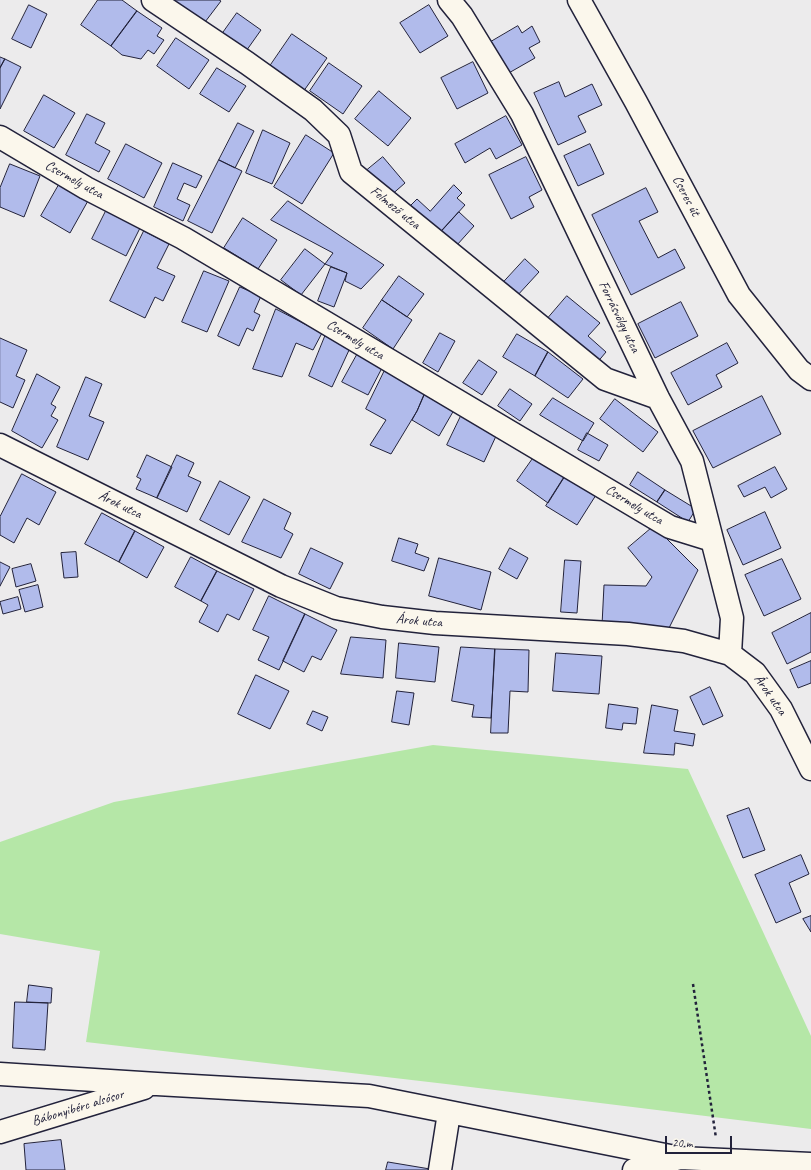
<!DOCTYPE html>
<html>
<head>
<meta charset="utf-8">
<style>
	body { margin:0 }
	#map { position:relative; width:811px; height:1170px; overflow:hidden; background:#ecebec; font-family:Caveat,sans-serif }
	canvas { display:block }
	.scale { position:absolute; left:665px; top:1136px; width:67px; height:18px; box-sizing:border-box; border:2px solid #22223b; border-top:0; padding-left:5px; font-size:12px; line-height:14px; white-space:nowrap; color:#22223b; -webkit-text-stroke:3px #fbf7ec; paint-order:stroke }
</style>
</head>
<body>
<div id="map">
<canvas width="811" height="1170"></canvas>
<div class="scale">20 m</div>
</div>
<script>
const ctx = document.querySelector('canvas').getContext('2d');
ctx.lineJoin = 'round';
function fillPath(path, color) { ctx.fillStyle = color; ctx.fill(path, 'evenodd'); }
function trace(path, color, width, dash) { ctx.strokeStyle = color; ctx.lineWidth = width; ctx.lineCap = dash ? 'butt' : 'round'; ctx.setLineDash(dash || []); ctx.stroke(path); }
function label(font, color, halo, rows, align = 'center') {
  ctx.font = font + ' Caveat,sans-serif'; ctx.lineWidth = 3.5; ctx.setLineDash([]); ctx.textBaseline = 'middle'; ctx.strokeStyle = halo; ctx.fillStyle = color; for (const [text, x, y, turn = 0] of rows) {
    ctx.save(); ctx.translate(x, y); ctx.rotate((+turn || 0) * Math.PI / 180); ctx.textAlign = isNaN(turn) ? turn : align; if (halo) ctx.strokeText(text, 0, 0); ctx.fillText(text, 0, 0); ctx.restore();
  }
}
fillPath(new Path2D(`
	M 433,745 L 688,769 L 811,1036 L 811,1129 L 446,1084 L 86,1042 L 100,951 L 0,934 L 0,842 L 114,802 Z`), '#b5e7a7');
const building = new Path2D(`
	M 98,0 L 122,0 L 137,11 L 111,46 L 81,25 Z
	M 175,0 L 219,0 L 221,1 L 202,26 L 172,4 Z
	M 29,5 L 47,14 L 31,48 L 12,39 Z
	M 429,5 L 448,36 L 420,53 L 400,23 Z
	M 137,11 L 162,28 L 157,36 L 164,40 L 154,54 L 148,50 L 141,59 L 122,55 L 111,46 Z
	M 237,13 L 261,30 L 244,54 L 220,37 Z
	M 518,26 L 522,33 L 532,26 L 540,42 L 529,48 L 535,58 L 507,74 L 489,43 Z
	M 292,34 L 327,58 L 303,92 L 268,69 Z
	M 176,38 L 209,60 L 189,89 L 157,66 Z
	M 0,57 L 5,59 L 0,68 Z
	M 5,59 L 21,67 L 0,109 L 0,68 Z
	M 473,62 L 488,93 L 457,109 L 441,78 Z
	M 329,63 L 362,86 L 343,114 L 310,91 Z
	M 217,68 L 246,86 L 229,112 L 200,94 Z
	M 559,82 L 565,97 L 592,84 L 602,105 L 578,116 L 586,132 L 558,145 L 534,93 Z
	M 379,91 L 411,118 L 388,146 L 355,119 Z
	M 44,95 L 75,113 L 54,148 L 24,131 Z
	M 87,114 L 105,123 L 95,143 L 110,151 L 99,172 L 66,155 Z
	M 506,116 L 522,145 L 496,159 L 490,148 L 465,163 L 455,144 Z
	M 238,123 L 254,131 L 235,168 L 219,160 Z
	M 263,130 L 290,143 L 272,184 L 246,173 Z
	M 306,135 L 334,153 L 302,204 L 274,187 Z
	M 126,144 L 162,163 L 144,198 L 108,179 Z
	M 590,144 L 604,174 L 578,186 L 564,156 Z
	M 383,157 L 405,183 L 389,197 L 361,175 Z
	M 526,157 L 542,190 L 529,197 L 534,207 L 511,219 L 489,175 Z
	M 219,160 L 242,171 L 212,233 L 188,221 Z
	M 173,163 L 202,176 L 196,188 L 184,183 L 177,199 L 190,205 L 183,221 L 154,207 Z
	M 10,164 L 40,176 L 24,217 L 0,207 L 0,188 Z
	M 60,183 L 89,199 L 70,233 L 41,216 Z
	M 454,185 L 462,193 L 457,198 L 465,205 L 437,236 L 407,209 L 417,199 L 430,211 Z
	M 646,188 L 658,212 L 639,221 L 658,258 L 675,249 L 685,268 L 631,295 L 592,215 Z
	M 288,201 L 384,265 L 361,289 L 345,281 L 347,273 L 325,264 L 333,253 L 271,220 Z
	M 106,211 L 140,228 L 126,256 L 92,239 Z
	M 459,212 L 474,226 L 457,245 L 437,236 Z
	M 243,218 L 277,240 L 258,269 L 224,248 Z
	M 144,231 L 169,244 L 157,268 L 175,276 L 163,301 L 155,297 L 145,318 L 110,301 Z
	M 305,249 L 325,264 L 301,295 L 281,280 Z
	M 525,259 L 539,272 L 516,297 L 502,284 Z
	M 331,267 L 347,273 L 334,307 L 318,301 Z
	M 204,271 L 229,281 L 207,332 L 182,322 Z
	M 399,276 L 424,294 L 407,317 L 382,300 Z
	M 240,287 L 261,296 L 254,312 L 260,315 L 253,331 L 247,328 L 239,346 L 218,336 Z
	M 567,296 L 600,323 L 588,336 L 606,352 L 596,364 L 543,324 Z
	M 382,300 L 412,320 L 393,349 L 363,328 Z
	M 681,302 L 698,336 L 655,358 L 638,324 Z
	M 276,309 L 322,333 L 313,350 L 296,343 L 282,377 L 253,369 Z
	M 440,333 L 455,341 L 438,372 L 423,363 Z
	M 326,334 L 350,348 L 332,387 L 309,376 Z
	M 517,334 L 548,352 L 535,376 L 503,357 Z
	M 0,338 L 27,350 L 16,376 L 25,380 L 13,408 L 0,402 Z
	M 727,343 L 738,363 L 716,375 L 722,387 L 688,405 L 671,373 Z
	M 548,352 L 583,379 L 568,398 L 535,376 Z
	M 358,353 L 383,366 L 368,395 L 342,382 Z
	M 479,360 L 497,372 L 482,395 L 463,383 Z
	M 386,368 L 425,393 L 417,411 L 391,454 L 370,445 L 386,420 L 366,409 Z
	M 37,374 L 60,387 L 51,404 L 56,407 L 51,416 L 58,420 L 42,448 L 12,431 Z
	M 86,377 L 102,384 L 89,416 L 104,422 L 88,460 L 57,447 Z
	M 510,389 L 532,404 L 520,421 L 498,406 Z
	M 425,393 L 454,410 L 439,436 L 412,420 L 417,411 Z
	M 762,396 L 781,434 L 713,468 L 693,431 Z
	M 553,398 L 594,423 L 583,441 L 540,415 Z
	M 615,399 L 658,432 L 643,452 L 600,419 Z
	M 461,416 L 497,434 L 484,462 L 447,445 Z
	M 587,433 L 608,445 L 599,461 L 578,450 Z
	M 147,455 L 172,467 L 157,498 L 136,489 L 141,479 L 137,477 Z
	M 177,455 L 194,463 L 188,476 L 201,482 L 187,512 L 157,498 Z
	M 534,457 L 565,476 L 548,503 L 517,481 Z
	M 775,467 L 787,489 L 771,498 L 765,487 L 744,497 L 738,486 Z
	M 638,472 L 665,490 L 657,502 L 630,485 Z
	M 22,474 L 56,492 L 39,525 L 27,518 L 14,543 L 0,535 L 0,517 Z
	M 565,476 L 596,495 L 577,525 L 546,506 Z
	M 220,481 L 250,497 L 229,535 L 200,520 Z
	M 665,490 L 696,509 L 688,522 L 657,502 Z
	M 264,499 L 291,513 L 284,529 L 293,534 L 281,558 L 242,542 Z
	M 765,512 L 781,548 L 743,565 L 727,530 Z
	M 102,513 L 135,531 L 119,562 L 85,544 Z
	M 654,526 L 698,570 L 669,628 L 602,625 L 604,585 L 646,586 L 652,577 L 628,548 Z
	M 135,531 L 164,547 L 147,578 L 119,562 Z
	M 399,538 L 418,544 L 415,553 L 429,558 L 424,571 L 392,561 Z
	M 311,548 L 343,563 L 330,589 L 299,574 Z
	M 510,548 L 528,558 L 517,579 L 499,569 Z
	M 76,552 L 78,577 L 64,578 L 61,553 Z
	M 191,557 L 217,571 L 201,601 L 175,587 Z
	M 439,558 L 491,572 L 481,610 L 429,596 Z
	M 782,559 L 801,599 L 764,616 L 745,575 Z
	M 565,560 L 581,561 L 577,613 L 561,612 Z
	M 0,562 L 10,567 L 0,586 Z
	M 31,564 L 36,581 L 16,587 L 12,569 Z
	M 217,571 L 254,589 L 239,620 L 227,614 L 218,632 L 199,622 L 208,605 L 201,601 Z
	M 38,585 L 43,607 L 25,612 L 19,590 Z
	M 269,596 L 305,614 L 279,670 L 258,660 L 269,637 L 253,630 Z
	M 18,597 L 21,609 L 3,614 L 0,602 Z
	M 811,613 L 811,652 L 787,664 L 772,633 Z
	M 305,614 L 337,630 L 321,660 L 312,656 L 304,672 L 283,661 Z
	M 351,637 L 386,640 L 383,678 L 341,674 Z
	M 399,643 L 439,647 L 435,682 L 396,678 Z
	M 461,647 L 495,649 L 491,718 L 472,717 L 474,705 L 452,701 Z
	M 495,649 L 529,650 L 528,692 L 510,691 L 508,733 L 491,733 Z
	M 556,653 L 602,656 L 599,694 L 553,691 Z
	M 811,661 L 811,683 L 798,688 L 790,670 Z
	M 256,675 L 289,691 L 270,729 L 238,714 Z
	M 710,687 L 723,716 L 703,725 L 690,697 Z
	M 397,691 L 414,693 L 409,725 L 392,722 Z
	M 609,704 L 638,708 L 636,724 L 623,723 L 622,730 L 606,728 Z
	M 652,705 L 678,710 L 674,731 L 695,734 L 693,746 L 675,743 L 674,755 L 644,753 Z
	M 313,711 L 328,717 L 322,731 L 307,724 Z
	M 749,808 L 765,850 L 743,858 L 727,816 Z
	M 801,855 L 809,874 L 789,883 L 801,912 L 776,923 L 755,875 Z
	M 811,916 L 811,932 L 803,919 Z
	M 29,985 L 52,988 L 51,1003 L 27,1002 Z
	M 15,1002 L 48,1003 L 45,1050 L 13,1048 Z
	M 61,1140 L 65,1170 L 26,1170 L 24,1144 Z
	M 388,1162 L 436,1170 L 386,1170 Z`);
fillPath(building, '#b1bbeb');
trace(building, '#22223b', 1);
const minor = new Path2D(`
	M 153,0 L 247,63 L 313,110 L 339,135 L 351,172 L 605,379 L 658,398
	M 449,0 L 462,16 L 522,114 L 658,398 L 692,461 L 732,618 L 730,654
	M 579,0 L 636,102 L 739,295 L 799,370 L 811,379
	M 0,137 L 86,188 L 183,238 L 670,527 L 712,540
	M 0,445 L 281,586 L 336,608 L 382,617 L 435,623 L 628,634 L 684,641 L 730,654 L 755,673 L 781,709 L 811,769
	M 0,1074 L 157,1084 L 369,1096 L 680,1158
	M 0,1132 L 144,1088
	M 440,1170 L 449,1113
	M 634,1170 L 680,1158 L 811,1164`);
trace(minor, '#22223b', 25);
trace(new Path2D(`
	M 693,984 L 716,1138`), '#22223b', 2.5, [3, 3]);
trace(minor, '#fbf7ec', 22);
label('14px', '#22223b', '#fbf7ec', [
	["Csermely utca",74,180,29],
	["Cseres út",686,196,62],
	["Felmező utca",395,208,39],
	["Forrásvölgy utca",619,317,64],
	["Csermely utca",355,340,31],
	["Árok utca",120,505,26],
	["Csermely utca",634,505,31],
	["Árok utca",419,621,5],
	["Árok utca",770,695,55],
	["Bábonyibérc alsósor",78,1108,-17]
]);
</script>
</body>
</html>
